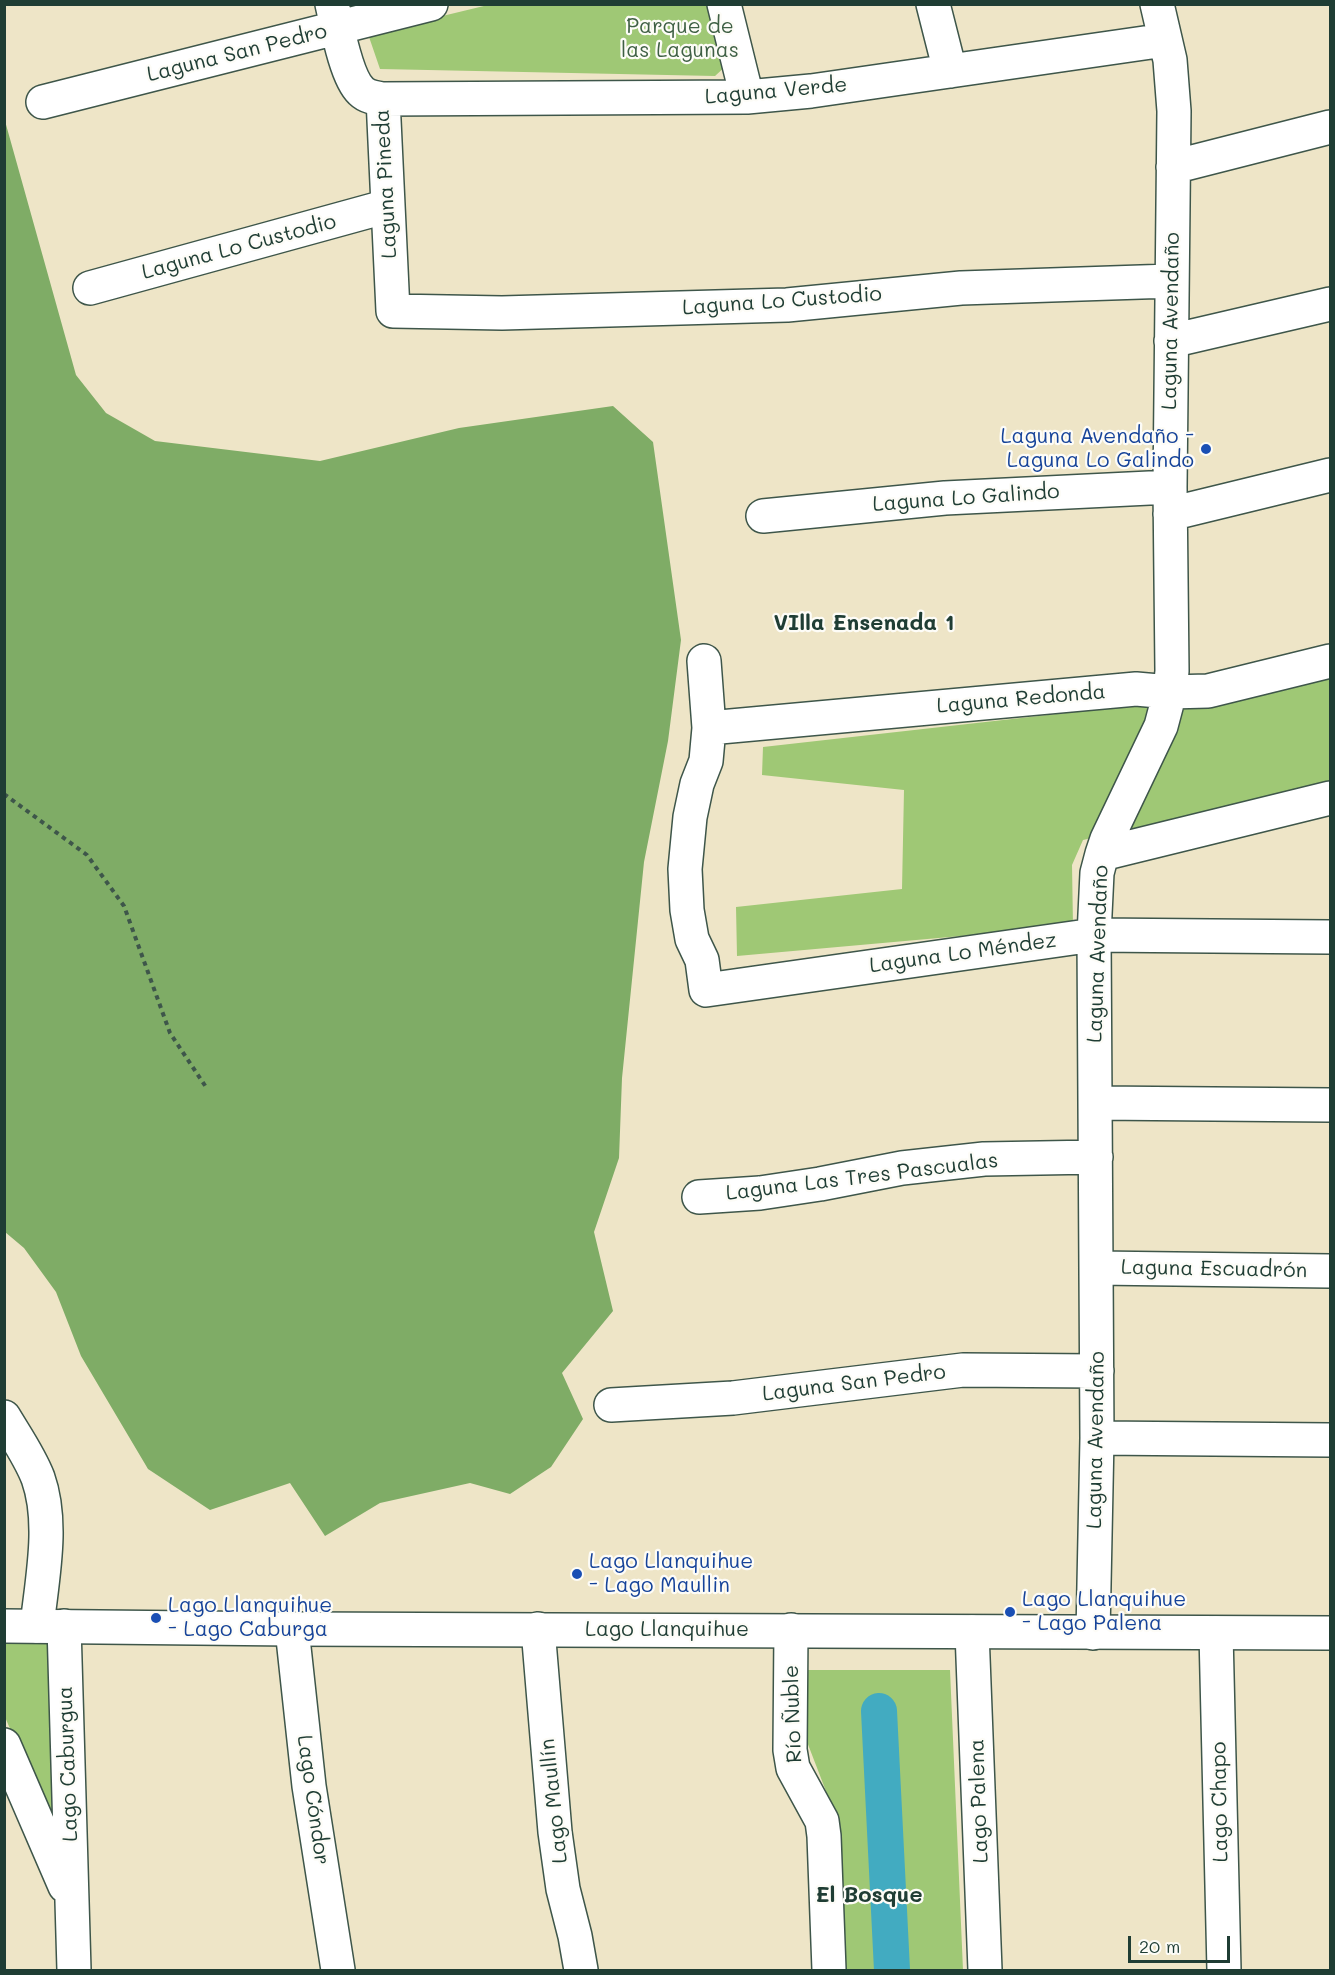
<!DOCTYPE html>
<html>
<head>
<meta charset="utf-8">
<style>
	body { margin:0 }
	#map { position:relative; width:1335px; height:1975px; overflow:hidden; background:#eee5c7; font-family:Mali,sans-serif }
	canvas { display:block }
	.frame { position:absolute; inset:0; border:6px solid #1f3d34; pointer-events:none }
	.scale { position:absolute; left:1128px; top:1936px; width:102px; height:27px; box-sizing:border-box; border:3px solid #1f3d34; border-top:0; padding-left:8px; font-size:18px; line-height:21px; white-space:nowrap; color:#1f3d34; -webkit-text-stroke:4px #fdfcf7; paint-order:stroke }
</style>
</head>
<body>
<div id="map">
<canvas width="1335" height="1975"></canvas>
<div class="frame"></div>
<div class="scale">20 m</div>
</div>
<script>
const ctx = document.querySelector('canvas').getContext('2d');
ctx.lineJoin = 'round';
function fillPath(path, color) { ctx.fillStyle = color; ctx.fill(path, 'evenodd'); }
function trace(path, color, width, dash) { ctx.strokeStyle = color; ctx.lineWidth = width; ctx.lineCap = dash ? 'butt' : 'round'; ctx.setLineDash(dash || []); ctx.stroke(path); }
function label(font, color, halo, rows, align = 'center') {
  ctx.font = font + ' Mali,sans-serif'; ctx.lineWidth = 4.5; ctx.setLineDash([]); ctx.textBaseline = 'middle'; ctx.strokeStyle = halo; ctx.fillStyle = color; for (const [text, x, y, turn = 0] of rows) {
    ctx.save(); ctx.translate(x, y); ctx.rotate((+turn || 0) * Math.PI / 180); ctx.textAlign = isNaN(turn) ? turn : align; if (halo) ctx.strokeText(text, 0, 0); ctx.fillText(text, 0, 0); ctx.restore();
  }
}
fillPath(new Path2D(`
	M 488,5 L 710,5 L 727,65 L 715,76 L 380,69 L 368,34 Z
	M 1330,679 L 1330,783 L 1083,840 L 1072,865 L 1073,926 L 737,956 L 736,907 L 902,889 L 904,790 L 762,775 L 763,747 L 1110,708 L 1204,704 L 1238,699 Z
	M 51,1640 L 61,1848 L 5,1717 L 4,1641 Z
	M 806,1670 L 950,1670 L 963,1970 L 844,1970 L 834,1812 L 804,1734 Z`), '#9fc875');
fillPath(new Path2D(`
	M 5,121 L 76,375 L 106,413 L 155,441 L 320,461 L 459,428 L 613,406 L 653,442 L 681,640 L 668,741 L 644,862 L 622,1078 L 619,1158 L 594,1232 L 613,1311 L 562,1373 L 583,1419 L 551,1467 L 510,1494 L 470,1483 L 380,1503 L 325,1536 L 290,1483 L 210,1510 L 148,1469 L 81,1356 L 56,1292 L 24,1248 L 5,1232 Z`), '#7fac66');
trace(new Path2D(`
	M 879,1711 L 892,1970`), '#42abc1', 36);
const street = new Path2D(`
	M 332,4 C 337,26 346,77 361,91 C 367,97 375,98 383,99 L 747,97 L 811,91 L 1165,40
	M 724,4 L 747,97
	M 933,4 L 950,71
	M 383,99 L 393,311 L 502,313 L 787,305 L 961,288 L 1171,281
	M 43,102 L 431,4
	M 1173,167 L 1330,127
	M 90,288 L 388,206
	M 1171,341 L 1330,304
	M 1170,514 L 1330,475
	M 763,516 L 945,498 L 1170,487
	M 704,661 L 709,728 L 706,761 L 697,784 L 690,817 L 685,869 L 687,910 L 692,939 L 702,960 L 706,990 L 1094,935 L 1330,937
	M 709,728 L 1136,689 L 1170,692 L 1208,691 L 1330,661
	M 1102,854 L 1330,798
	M 1096,1103 L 1330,1105
	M 699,1197 L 760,1193 L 820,1184 L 902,1168 L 984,1159 L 1096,1157
	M 1097,1268 L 1330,1271
	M 611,1405 L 733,1398 L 963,1370 L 1097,1371
	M 4,1417 C 16,1437 30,1457 38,1478 C 54,1523 42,1579 37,1626
	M 1097,1438 L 1330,1440
	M 64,1626 L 74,1970
	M 292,1629 L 309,1786 L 338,1970
	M 538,1629 L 555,1832 L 563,1889 L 575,1936 L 581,1970
	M 791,1630 L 790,1750 L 793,1768 L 822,1821 L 824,1836 L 829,1970
	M 972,1632 L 985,1970
	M 1093,1633 L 1097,1438 L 1094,935 L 1097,873 L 1102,854 L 1107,839 L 1161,726 L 1170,692 L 1172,671 L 1170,487 L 1174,111 L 1170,60 L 1157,4
	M 1216,1633 L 1224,1970
	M 4,1745 L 65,1886`);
const secondary = new Path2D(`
	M 4,1626 L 292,1629 L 1330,1633`);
trace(street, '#3e564a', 36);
trace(secondary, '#3e564a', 36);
trace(new Path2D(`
	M 4,794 L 87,855 L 124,906 L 170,1033 L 206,1087`), '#3e564a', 4, [4.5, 4.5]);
trace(street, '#fff', 33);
trace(secondary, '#fff', 33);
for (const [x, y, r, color] of [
	[1206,449,6,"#1a4fb4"],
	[577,1574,6,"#1a4fb4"],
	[1010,1612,6,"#1a4fb4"],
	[156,1618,6,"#1a4fb4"]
]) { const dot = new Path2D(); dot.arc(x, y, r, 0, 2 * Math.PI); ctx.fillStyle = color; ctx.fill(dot); trace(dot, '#fdfcf7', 2); }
label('21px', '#3f6044', '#fdfcf7', [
	["Parque de",680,27],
	["las Lagunas",680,51]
]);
label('21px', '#1f3d34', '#fdfcf7', [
	["Laguna San Pedro",237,53,-14],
	["Laguna Verde",776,91,-5],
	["Laguna Pineda",386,184,-93],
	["Laguna Lo Custodio",239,247,-15],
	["Laguna Lo Custodio",782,301,-4],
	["Laguna Avendaño",1171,321,-89],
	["Laguna Lo Galindo",966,498,-4],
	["Laguna Redonda",1021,699,-5],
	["Laguna Lo Méndez",963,953,-8],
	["Laguna Avendaño",1098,954,-88],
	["Laguna Las Tres Pascualas",862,1177,-7],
	["Laguna Escuadrón",1214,1269,1],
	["Laguna San Pedro",854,1383,-7],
	["Laguna Avendaño",1096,1440,-89],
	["Lago Llanquihue",667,1630],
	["Río Ñuble",793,1714,-92],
	["Lago Caburgua",68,1764,-92],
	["Lago Cóndor",313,1800,82],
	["Lago Maullín",554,1801,-96],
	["Lago Palena",979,1801,-92],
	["Lago Chapo",1220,1802,-91]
]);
label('21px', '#164399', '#fdfcf7', [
	["Laguna Avendaño -",1194,437,"right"],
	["Laguna Lo Galindo",1194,461,"right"],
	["Lago Llanquihue",589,1562],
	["- Lago Maullin",589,1586],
	["Lago Llanquihue",1022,1600],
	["- Lago Palena",1022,1624],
	["Lago Llanquihue",168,1606],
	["- Lago Caburga",168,1630]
], 'left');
label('bold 22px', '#1f3d34', '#fdfcf7', [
	["VIlla Ensenada 1",864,623],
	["El Bosque",869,1895]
]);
</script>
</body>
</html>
